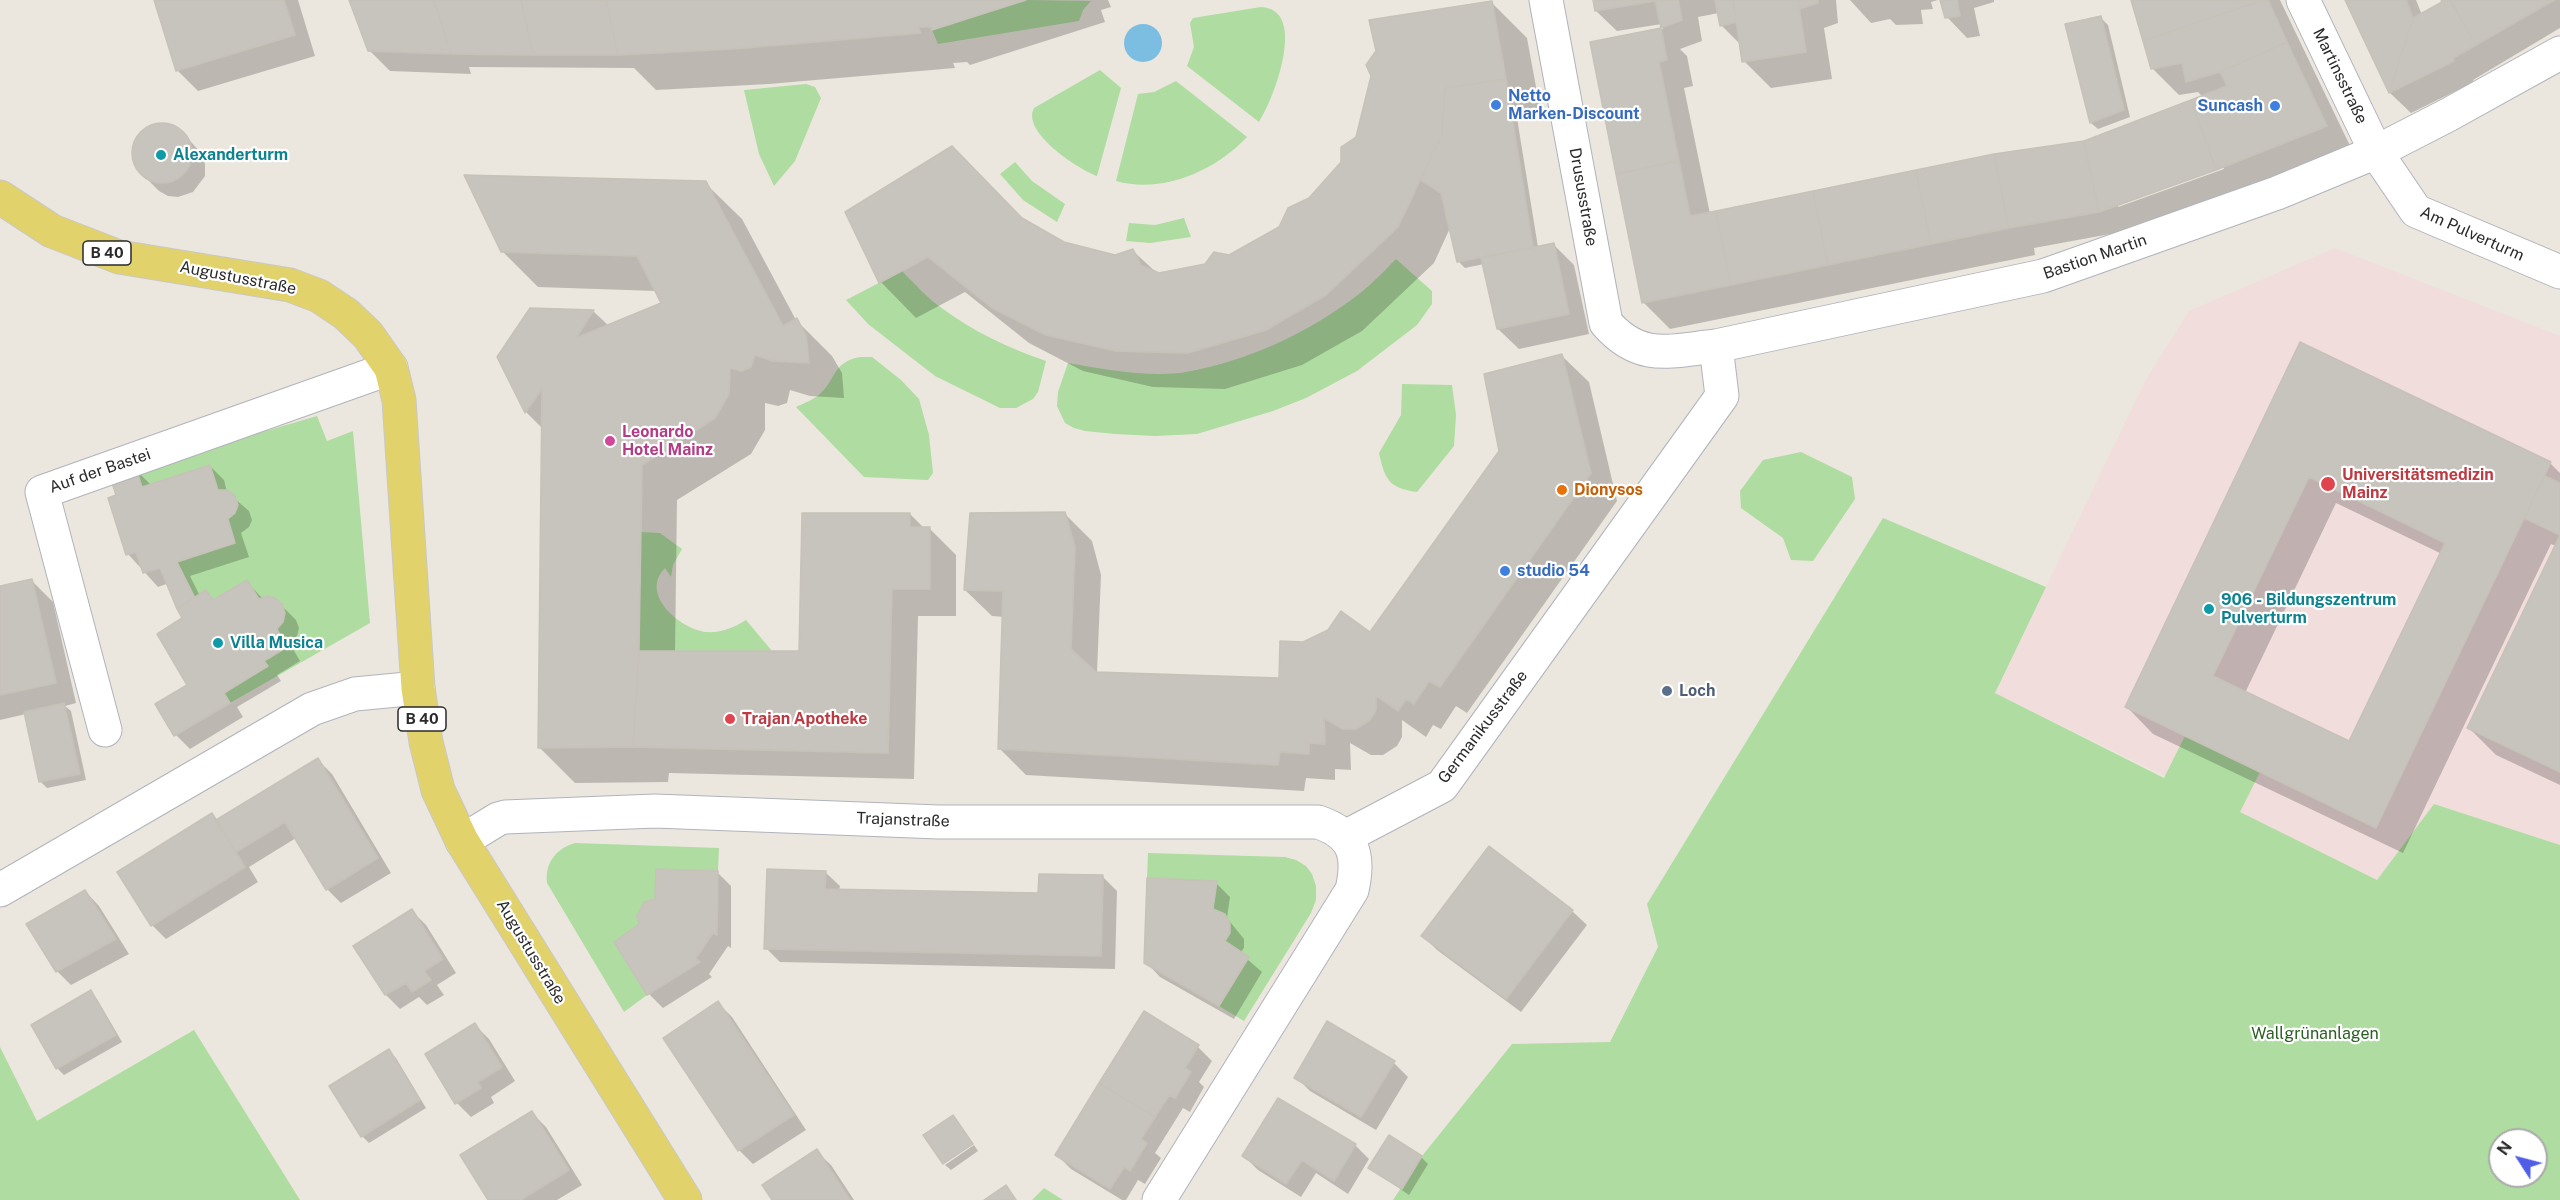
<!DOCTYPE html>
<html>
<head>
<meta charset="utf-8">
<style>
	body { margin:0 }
	#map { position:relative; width:2560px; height:1200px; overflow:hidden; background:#ebe7de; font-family:"Public Sans",sans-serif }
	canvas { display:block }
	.north { position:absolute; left:2488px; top:1128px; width:60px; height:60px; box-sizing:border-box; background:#fff; border:2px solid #aaa; border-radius:50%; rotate:306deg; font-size:16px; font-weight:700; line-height:24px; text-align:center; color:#2a2a2a }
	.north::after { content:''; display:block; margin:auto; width:21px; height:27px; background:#4f5de7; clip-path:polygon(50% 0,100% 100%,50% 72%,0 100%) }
</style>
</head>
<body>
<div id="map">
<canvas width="2560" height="1200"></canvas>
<div class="north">N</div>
</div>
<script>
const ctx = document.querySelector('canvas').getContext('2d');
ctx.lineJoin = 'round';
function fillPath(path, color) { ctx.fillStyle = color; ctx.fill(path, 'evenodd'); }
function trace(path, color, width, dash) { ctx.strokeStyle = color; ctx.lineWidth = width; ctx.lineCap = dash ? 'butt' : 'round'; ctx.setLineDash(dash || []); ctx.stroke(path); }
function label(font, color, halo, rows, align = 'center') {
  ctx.font = font + ' "Public Sans",sans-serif'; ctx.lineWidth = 4.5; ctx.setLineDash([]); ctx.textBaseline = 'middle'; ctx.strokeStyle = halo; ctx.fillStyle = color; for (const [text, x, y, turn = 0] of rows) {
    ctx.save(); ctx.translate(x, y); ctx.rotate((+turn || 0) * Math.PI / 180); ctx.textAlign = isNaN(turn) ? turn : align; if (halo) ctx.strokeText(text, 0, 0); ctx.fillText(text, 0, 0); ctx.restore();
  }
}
fillPath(new Path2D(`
	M 2335,248 L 2560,336 L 2560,845 L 2434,804 L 2377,880 L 1995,693 L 2145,381 L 2189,311 Z`), '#f1dddc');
fillPath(new Path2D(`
	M 1026,0 L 1091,1 L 1083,10 L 1079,21 L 938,44 L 932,30 Z
	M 1261,7 C 1309,9 1273,101 1259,122 L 1187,66 L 1194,47 L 1190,23 L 1193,18 Z
	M 1100,70 L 1121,88 L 1097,176 C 1078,169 1021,132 1034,108 Z
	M 1176,81 L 1247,137 C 1215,171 1163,194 1116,181 L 1138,94 L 1154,92 Z
	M 806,84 L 815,87 L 821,98 L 795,161 L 774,186 L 759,154 L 744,90 Z
	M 1015,162 L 1032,181 L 1065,204 L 1057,222 L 1023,200 L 1000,174 Z
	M 1184,218 L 1191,237 L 1150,243 L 1126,241 L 1129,223 L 1155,225 Z
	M 1396,259 L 1432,291 L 1432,304 L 1417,325 L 1357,371 L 1306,398 L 1273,411 L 1197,434 L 1155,436 L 1115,434 L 1085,431 L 1074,428 L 1065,423 L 1057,406 L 1058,392 L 1068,363 C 1103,369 1151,378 1186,372 C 1248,361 1310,332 1359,294 C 1372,284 1384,271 1396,259 Z
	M 902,271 C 915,284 928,299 943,309 C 974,332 1009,348 1046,361 L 1038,392 L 1033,399 L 1016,408 L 1000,408 L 935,376 L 868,324 L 846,300 Z
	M 860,357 L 872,357 L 901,380 L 919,399 L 929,435 L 933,473 L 928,480 L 864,477 L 796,407 C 805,403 815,399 822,392 C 836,377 834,362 860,357 Z
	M 1402,384 L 1452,385 L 1456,415 L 1454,446 L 1417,492 C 1389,488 1385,480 1379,453 L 1401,415 Z
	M 317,416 L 327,441 L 353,431 L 370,623 L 230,703 L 224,693 L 267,666 L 264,661 L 287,647 L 277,629 C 293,612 282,592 259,599 L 247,580 L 213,600 L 195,598 L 177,562 L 235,543 L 228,519 C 244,506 239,490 218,490 L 210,465 L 142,487 L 136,469 Z
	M 1801,452 L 1852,477 L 1855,499 L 1813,561 L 1791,560 L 1783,538 L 1741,508 L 1740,491 L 1763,460 Z
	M 1883,518 L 2046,587 L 1995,693 L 2164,778 L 2185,736 L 2260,772 L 2240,812 L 2377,880 L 2434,804 L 2560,845 L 2560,1200 L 1393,1200 L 1422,1156 L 1512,1044 L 1610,1042 L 1658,947 L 1647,904 ZM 2500,1140 L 2536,1140 L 2536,1176 L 2500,1176 Z
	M 641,532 L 660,533 L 682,549 L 673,565 L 671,577 L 665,568 C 639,594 680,629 706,632 C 720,633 734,628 746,620 L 772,651 L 639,651 Z
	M 575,843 L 719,848 L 718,871 L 656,869 L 655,899 L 644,903 L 637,915 L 639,924 L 614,942 L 647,995 L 624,1012 L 547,883 C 545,862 556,849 575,843 Z
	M 1148,853 L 1285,857 L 1296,860 L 1306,866 L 1312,874 L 1316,886 L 1316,900 L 1311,913 L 1244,1021 L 1219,1006 L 1249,957 L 1225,941 C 1235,926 1229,916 1213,909 L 1217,882 L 1147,878 Z
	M 194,1030 L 300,1200 L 0,1200 L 0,1047 L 37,1121 Z
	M 1044,1188 L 1063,1200 L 1032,1200 Z`), '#afdca0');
fillPath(new Path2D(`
	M1124 43a19 19 0 1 1 38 0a19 19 0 1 1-38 0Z`), '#7cbde2');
fillPath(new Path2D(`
	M 156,0 L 298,0 L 315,56 L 198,91 L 177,70 Z
	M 350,0 L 1108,0 L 1111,7 L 1101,10 L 1105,22 L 970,65 L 967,62 L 953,63 L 955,68 L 769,84 L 656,90 L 634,68 L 469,67 L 471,74 L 390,71 L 369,50 Z
	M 1594,0 L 1836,0 L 1838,23 L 1824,28 L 1832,79 L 1771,88 L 1744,61 L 1741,45 L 1721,25 L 1719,13 L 1698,17 L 1702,41 L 1680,49 L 1687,56 L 1693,86 L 1684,88 L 1710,214 L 2083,142 L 2203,97 L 2198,92 L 2179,95 L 2152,68 L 2132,0 L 2280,0 L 2353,152 L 2121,232 L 2034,248 L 2035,255 L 1670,329 L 1644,303 L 1592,44 L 1663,29 L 1662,24 L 1617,31 L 1596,11 ZM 2223,166 L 2224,169 L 2118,207 L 2118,204 Z
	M 1850,0 L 1938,0 L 1931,2 L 1933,9 L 1921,10 L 1923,24 L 1896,25 L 1890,19 L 1871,23 Z
	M 1941,0 L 1994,0 L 1994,2 L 1974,8 L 1980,36 L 1967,38 L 1947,17 Z
	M 2347,0 L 2416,0 L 2422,15 L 2444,3 L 2443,0 L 2560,0 L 2560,28 L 2473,80 L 2474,82 L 2411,113 L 2390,93 Z
	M 1491,2 L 1527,38 L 1541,114 L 1517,118 L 1538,247 L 1553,244 L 1574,265 L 1589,334 L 1519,349 L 1498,329 L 1484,264 L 1465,268 L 1458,261 L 1450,228 L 1434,263 L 1362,331 L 1302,365 L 1225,389 L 1153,387 L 1083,371 L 1029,343 L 965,292 L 916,318 L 881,282 L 847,213 L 1023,221 L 1063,243 L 1115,257 L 1133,251 L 1158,274 L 1206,265 L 1229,257 L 1280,228 L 1343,163 L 1357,138 Z
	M 2101,18 L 2108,25 L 2130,117 L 2098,129 L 2091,123 L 2067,26 Z
	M 162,124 L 181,131 L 202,154 L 205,164 L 205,176 L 193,192 L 178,197 L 168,196 L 159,191 L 137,169 L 133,150 L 142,132 L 150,127 Z
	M 705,183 L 742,219 L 796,320 L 832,356 L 842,373 L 844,398 L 810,396 L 790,390 L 787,403 L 778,406 L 765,403 L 765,430 L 751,454 L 677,500 L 675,653 L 800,653 L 910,514 L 924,528 L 929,528 L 956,555 L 956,616 L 918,616 L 914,779 L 669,773 L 668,782 L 575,783 L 539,747 L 543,429 L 526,412 L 499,357 L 531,310 L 593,311 L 609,326 L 663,304 L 656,291 L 538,287 L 502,251 Z
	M 2301,344 L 2550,463 L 2560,473 L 2560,785 L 2496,755 L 2469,728 L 2556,546 L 2551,544 L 2403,853 L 2153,734 L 2127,707 ZM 2336,503 L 2442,554 L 2349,743 L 2245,693 Z
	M 1562,356 L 1589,382 L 1617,501 L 1467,713 L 1456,706 L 1441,729 L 1433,725 L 1426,737 L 1402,720 L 1402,737 L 1397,746 L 1383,755 L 1371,755 L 1350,743 L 1351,770 L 1335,769 L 1335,780 L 1306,778 L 1304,791 L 1026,775 L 999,748 L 1004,617 L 992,616 L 965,590 L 1065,514 L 1092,541 L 1101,575 L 1097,673 L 1280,680 L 1303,643 L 1371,634 L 1501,452 Z
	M 210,466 L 224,480 L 227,492 L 249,511 L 252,520 L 249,527 L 241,533 L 249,557 L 190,576 L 200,596 L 206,592 L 215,601 L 247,582 L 263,599 L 281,605 L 296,620 L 299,628 L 297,636 L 290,644 L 300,661 L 277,675 L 281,681 L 237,707 L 243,717 L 190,749 L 176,735 L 157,705 L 189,686 L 184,619 L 169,583 L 158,587 L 128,554 L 118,496 L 136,470 L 151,485 Z
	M 32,581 L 53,602 L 76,703 L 65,706 L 71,711 L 86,780 L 47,788 L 40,781 L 26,714 L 0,720 L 0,586 L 2,588 Z
	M 318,760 L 332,774 L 391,873 L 341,903 L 327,889 L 296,838 L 249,867 L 258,882 L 166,939 L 152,925 L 211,815 L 218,821 Z
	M 1489,848 L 1572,911 L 1587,925 L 1521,1012 L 1437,950 L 1423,936 Z
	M 717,872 L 731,886 L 731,948 L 728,946 L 709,974 L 712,977 L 663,1008 L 649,994 L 616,943 Z
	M 825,872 L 840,886 L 839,891 L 1039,895 L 1103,877 L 1117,891 L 1115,969 L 780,962 L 766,948 Z
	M 1216,883 L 1230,897 L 1227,918 L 1244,939 L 1244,948 L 1240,953 L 1262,972 L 1234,1019 L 1160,977 L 1146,962 Z
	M 85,891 L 99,906 L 129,954 L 71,985 L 57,971 Z
	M 412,911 L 426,925 L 456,973 L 437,985 L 444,995 L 427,1005 L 419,997 L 400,1009 L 386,995 Z
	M 91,992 L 97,999 L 122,1042 L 64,1075 L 57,1068 Z
	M 718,1003 L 732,1017 L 806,1130 L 753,1164 L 739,1150 L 665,1038 Z
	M 1328,1023 L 1394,1063 L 1408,1077 L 1376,1130 L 1310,1091 L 1296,1077 Z
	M 475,1025 L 489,1039 L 515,1081 L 491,1097 L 494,1103 L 471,1117 L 457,1103 L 427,1055 Z
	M 1198,1047 L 1212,1061 L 1199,1082 L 1204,1087 L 1190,1112 L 1183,1108 L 1155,1153 L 1161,1158 L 1145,1184 L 1138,1180 L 1126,1200 L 1122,1200 L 1071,1169 L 1057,1155 Z
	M 389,1051 L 396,1058 L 426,1108 L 369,1143 L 363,1137 L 332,1087 Z
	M 1278,1100 L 1355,1145 L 1369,1159 L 1348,1194 L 1316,1173 L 1301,1197 L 1258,1170 L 1244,1156 Z
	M 532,1113 L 546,1127 L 582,1185 L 557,1200 L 490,1200 Z
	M 974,1145 L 978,1151 L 951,1170 L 945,1165 Z
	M 816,1151 L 831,1165 L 854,1200 L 774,1200 Z
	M 1421,1157 L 1428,1164 L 1409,1195 L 1370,1168 Z`), '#0003');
const building = new Path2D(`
	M 154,0 L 284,0 L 295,35 L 176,71 Z
	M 349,0 L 434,0 L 451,54 L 368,51 Z
	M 434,0 L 521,0 L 533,55 L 451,54 Z
	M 521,0 L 606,0 L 618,55 L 533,55 Z
	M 606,0 L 1026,0 L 932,30 L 931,27 L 918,27 L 921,33 L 732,49 L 618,55 Z
	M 1593,0 L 1655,0 L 1655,1 L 1595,11 Z
	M 1678,0 L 1682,20 L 1661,28 L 1655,0 Z
	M 1715,0 L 1733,0 L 1736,22 L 1720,26 Z
	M 1733,0 L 1798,0 L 1806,52 L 1742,62 Z
	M 1798,0 L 1818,0 L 1818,3 L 1799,9 Z
	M 1940,0 L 1957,0 L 1960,16 L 1945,18 Z
	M 2131,0 L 2263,0 L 2143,41 Z
	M 2263,0 L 2268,0 L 2287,42 L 2220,72 L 2186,82 L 2182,63 L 2151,69 L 2143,41 Z
	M 2345,0 L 2406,0 L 2413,18 L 2389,93 Z
	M 2441,0 L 2450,0 L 2476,45 L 2453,58 L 2454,61 L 2389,93 L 2413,18 L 2442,2 Z
	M 2450,0 L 2554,0 L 2476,45 Z
	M 1492,1 L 1506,79 L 1445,88 L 1442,134 L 1398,227 L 1326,295 L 1266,330 L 1188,353 L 1116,351 L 1046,335 L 992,308 L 928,257 L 879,283 L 845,212 L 952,146 L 1022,218 L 1064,242 L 1115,255 L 1133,249 L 1141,265 L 1159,273 L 1205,264 L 1214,252 L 1229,255 L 1279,227 L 1288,208 L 1309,198 L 1341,162 L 1341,147 L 1356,137 L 1371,76 L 1366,65 L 1376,51 L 1369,20 Z
	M 2101,16 L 2124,110 L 2090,123 L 2065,24 Z
	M 1661,28 L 1667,60 L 1659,62 L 1679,161 L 1616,174 L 1590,42 Z
	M 2287,42 L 2327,126 L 2216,170 L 2191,100 L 2227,86 L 2220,72 Z
	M 1506,79 L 1533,247 L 1457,262 L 1441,193 L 1421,180 L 1442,134 L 1445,88 Z
	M 2191,100 L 2216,170 L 2099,212 L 2084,141 Z
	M132 153a30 30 0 1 1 60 0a30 30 0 1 1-60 0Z
	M 2084,141 L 2099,212 L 2009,228 L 1994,154 Z
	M 1994,154 L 2009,228 L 1931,244 L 1916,170 Z
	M 1679,161 L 1690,216 L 1716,211 L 1731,285 L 1642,303 L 1616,174 Z
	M 1916,170 L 1931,244 L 1828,265 L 1813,191 Z
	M 464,175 L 706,181 L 783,326 L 797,318 L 806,336 L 809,363 L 773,361 L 755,355 L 751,367 L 741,371 L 730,368 L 729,394 L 715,418 L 642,465 L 639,651 L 633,747 L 538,748 L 542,389 L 525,413 L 497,357 L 530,308 L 594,310 L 576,338 L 661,303 L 637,256 L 501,252 Z
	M 1813,191 L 1828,265 L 1731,285 L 1716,211 Z
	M 1554,243 L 1569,314 L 1497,329 L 1481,258 Z
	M 2300,342 L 2551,462 L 2376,828 L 2125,707 ZM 2309,477 L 2445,543 L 2349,741 L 2213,676 Z
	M 1562,354 L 1591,473 L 1440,687 L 1429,681 L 1414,704 L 1406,699 L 1398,711 L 1376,696 L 1376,710 L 1370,720 L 1356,729 L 1343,729 L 1324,718 L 1325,744 L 1309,743 L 1309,754 L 1280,752 L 1278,765 L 998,749 L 1003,591 L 964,590 L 970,513 L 1065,512 L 1075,547 L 1071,649 L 1096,672 L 1279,678 L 1280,641 L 1303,642 L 1328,630 L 1341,611 L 1370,632 L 1499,451 L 1484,374 Z
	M 210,465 L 218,490 L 228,490 L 235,496 L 238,505 L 235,513 L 228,519 L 235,543 L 177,562 L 195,598 L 177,609 L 160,568 L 143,573 L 136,552 L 126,555 L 108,498 L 116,495 L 110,477 L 136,469 L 142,487 Z
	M 2545,476 L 2560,483 L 2560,772 L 2467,728 L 2560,535 L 2524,518 Z
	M 802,513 L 910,513 L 910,527 L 930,527 L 930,589 L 892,589 L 888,753 L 633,747 L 639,651 L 799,651 Z
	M 32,579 L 56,683 L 0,695 L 0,586 Z
	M 247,580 L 259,599 L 267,596 L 275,598 L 282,604 L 285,613 L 283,622 L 277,629 L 287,647 L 264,661 L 268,666 L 224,693 L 230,703 L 174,736 L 155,704 L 187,685 L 157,634 L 182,618 L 177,609 L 206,590 L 213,600 Z
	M 64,703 L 80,774 L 39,782 L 24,712 Z
	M 318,758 L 378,858 L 326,890 L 285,822 L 236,852 L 216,820 Z
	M 212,813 L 245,867 L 151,926 L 117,872 Z
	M 1489,846 L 1573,910 L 1506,999 L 1421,936 Z
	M 656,869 L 718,871 L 717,935 L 713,933 L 696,958 L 700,962 L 647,995 L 614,942 L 639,924 L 637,915 L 644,902 L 655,899 Z
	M 767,869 L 826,871 L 825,889 L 1038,893 L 1039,874 L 1103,875 L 1101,956 L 764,949 Z
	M 1147,878 L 1217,881 L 1213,909 L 1225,914 L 1230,923 L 1230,933 L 1225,941 L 1249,957 L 1219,1006 L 1144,963 Z
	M 85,890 L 116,939 L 56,972 L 26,924 Z
	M 412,909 L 443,959 L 424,971 L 431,980 L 412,992 L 406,983 L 385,995 L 353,946 Z
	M 91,990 L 116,1035 L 56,1069 L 31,1025 Z
	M 718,1001 L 794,1115 L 738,1151 L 663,1038 Z
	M 1144,1011 L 1199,1045 L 1185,1068 L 1191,1072 L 1175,1098 L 1169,1095 L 1155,1117 L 1099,1083 Z
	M 1327,1021 L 1395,1061 L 1361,1117 L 1294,1078 Z
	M 475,1023 L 502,1067 L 478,1082 L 481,1088 L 455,1104 L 425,1054 Z
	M 389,1049 L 420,1100 L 361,1137 L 329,1086 Z
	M 1099,1083 L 1155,1117 L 1141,1139 L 1147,1143 L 1130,1171 L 1124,1167 L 1110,1189 L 1055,1155 Z
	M 1278,1098 L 1356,1144 L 1334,1181 L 1302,1160 L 1286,1184 L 1242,1156 Z
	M 532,1111 L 569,1170 L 521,1200 L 488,1200 L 460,1155 Z
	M 953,1115 L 973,1144 L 943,1164 L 923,1135 Z
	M 1389,1135 L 1422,1156 L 1402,1189 L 1368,1168 Z
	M 817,1149 L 850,1200 L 772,1200 L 762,1185 Z
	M 1006,1185 L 1016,1200 L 984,1200 Z`);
fillPath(building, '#c7c3bd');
trace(building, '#c6c2b8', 1.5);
const minor = new Path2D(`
	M 1546,0 L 1606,323 C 1640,362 1669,351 1716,346 L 2043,276 L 2277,193 L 2376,152 L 2448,115 L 2560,53
	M 2303,0 L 2376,152 L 2416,211 L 2560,272
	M 105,730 L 42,492 L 391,368
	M 1345,837 L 1442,786 L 1722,396 L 1716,346
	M 462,841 L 498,819 L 505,817 L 655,811 L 939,822 L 1318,822 C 1354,834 1360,855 1352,890 L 1159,1200
	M 0,890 L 312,709 L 355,694 L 418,688`);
const major = new Path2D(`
	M 0,197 L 52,231 L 119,257 L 290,285 L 319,296 L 346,314 L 368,335 L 391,368 L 399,400 L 418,688 L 426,742 L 438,790 L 462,841 L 685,1200`);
trace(minor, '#b1b3bc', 35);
trace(major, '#c8c8c8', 35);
trace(minor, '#fff', 33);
trace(major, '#e2d26c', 33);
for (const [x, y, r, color] of [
	[1496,105,6,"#3f7fe0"],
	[2275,106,6,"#3f7fe0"],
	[161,155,6,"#0f9aa8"],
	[610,441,6,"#d1479c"],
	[2328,484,8,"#e0444e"],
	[1562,490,6,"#e8710a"],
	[1505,571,6,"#3f7fe0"],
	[2209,609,6,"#0f9aa8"],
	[218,643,6,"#0f9aa8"],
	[1667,691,6,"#5c6f8a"],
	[730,719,6,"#e0444e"]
]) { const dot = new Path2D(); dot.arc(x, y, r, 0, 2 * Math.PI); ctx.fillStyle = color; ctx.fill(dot); trace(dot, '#fff', 2); }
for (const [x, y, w] of [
	[107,253,48],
	[422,719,48]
]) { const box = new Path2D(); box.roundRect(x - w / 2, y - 12, w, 24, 4.5); ctx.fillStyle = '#fff'; ctx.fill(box); trace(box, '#2a2a2a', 1.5); }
label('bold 15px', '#2a2a2a', null, [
	["B 40",107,253],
	["B 40",422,719]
]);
label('16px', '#2a2a2a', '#fff', [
	["Martinsstraße",2340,76,64],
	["Drususstraße",1583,197,80],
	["Am Pulverturm",2472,234,24],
	["Bastion Martin",2095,257,-19],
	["Augustusstraße",238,278,11],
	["Auf der Bastei",100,471,-19],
	["Germanikusstraße",1483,727,-53],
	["Trajanstraße",903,820,2],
	["Augustusstraße",531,952,59]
]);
label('bold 16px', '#366cbe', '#fff', [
	["Netto",1508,96],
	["Marken-Discount",1508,114],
	["Suncash",2263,106,"right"],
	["studio 54",1517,571]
], 'left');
label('bold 16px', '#0d838f', '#fff', [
	["Alexanderturm",173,155],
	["906 - Bildungszentrum",2221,600],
	["Pulverturm",2221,618],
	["Villa Musica",230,643]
], 'left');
label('bold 16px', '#b23c85', '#fff', [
	["Leonardo",622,432],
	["Hotel Mainz",622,450]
], 'left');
label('bold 16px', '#be3a42', '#fff', [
	["Universitätsmedizin",2342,475],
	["Mainz",2342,493],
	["Trajan Apotheke",742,719]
], 'left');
label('bold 16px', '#c56008', '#fff', [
	["Dionysos",1574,490]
], 'left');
label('bold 16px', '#4e5e75', '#fff', [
	["Loch",1679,691]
], 'left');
label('16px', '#296022', '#fff', [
	["Wallgrünanlagen",2315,1034]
]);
</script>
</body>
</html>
